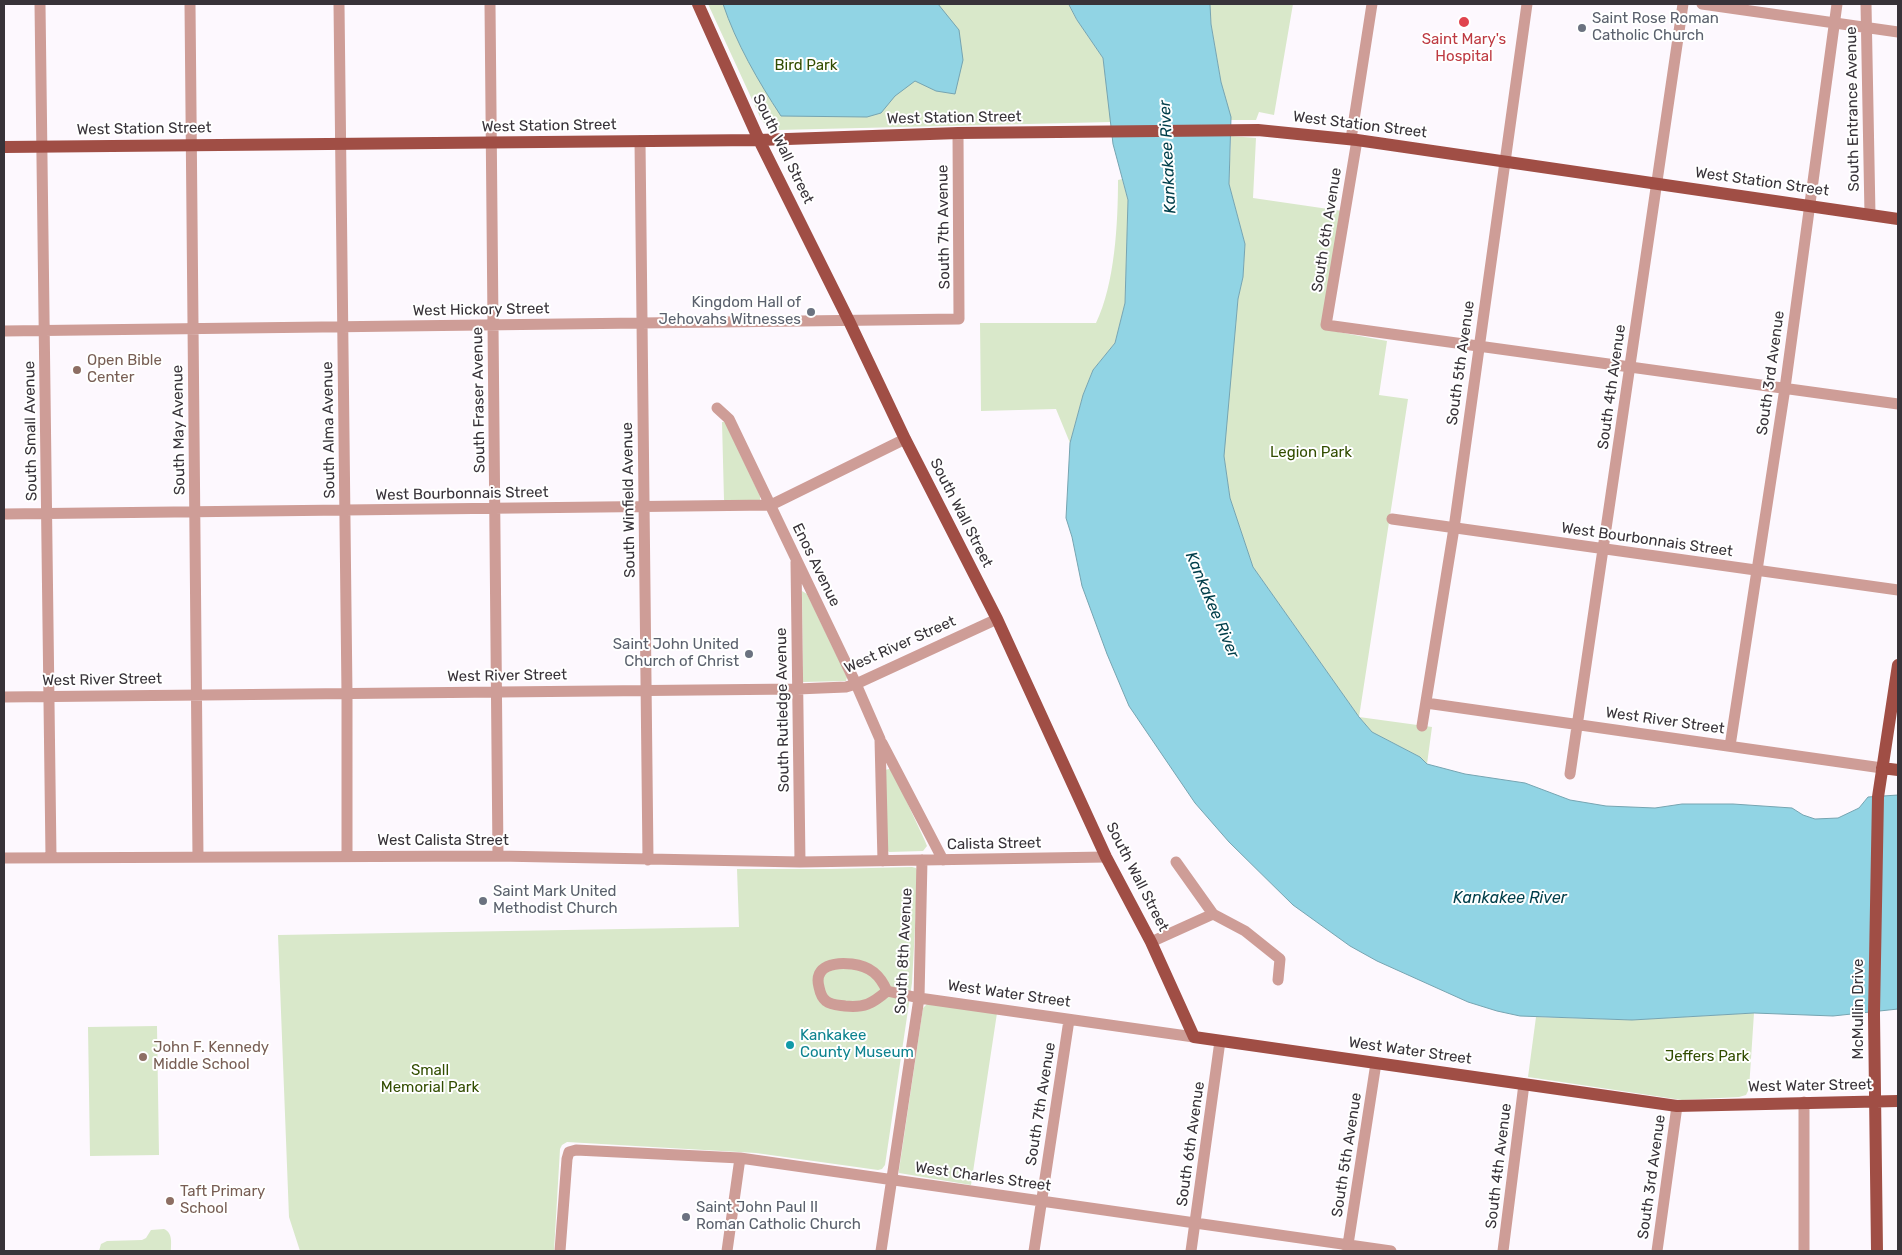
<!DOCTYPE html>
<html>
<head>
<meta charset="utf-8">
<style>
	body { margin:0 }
	#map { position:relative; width:1902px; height:1255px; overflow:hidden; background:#fdf8fe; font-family:Rubik,sans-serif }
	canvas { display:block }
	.frame { position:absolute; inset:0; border:5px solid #383339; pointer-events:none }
</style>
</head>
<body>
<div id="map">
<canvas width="1902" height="1255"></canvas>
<div class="frame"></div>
</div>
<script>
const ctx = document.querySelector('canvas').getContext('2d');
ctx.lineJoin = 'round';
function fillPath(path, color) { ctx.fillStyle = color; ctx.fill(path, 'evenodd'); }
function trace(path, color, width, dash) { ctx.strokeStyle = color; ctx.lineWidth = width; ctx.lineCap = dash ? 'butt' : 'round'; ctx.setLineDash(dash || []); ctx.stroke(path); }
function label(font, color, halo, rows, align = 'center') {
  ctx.font = font + ' Rubik,sans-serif'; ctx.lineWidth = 4; ctx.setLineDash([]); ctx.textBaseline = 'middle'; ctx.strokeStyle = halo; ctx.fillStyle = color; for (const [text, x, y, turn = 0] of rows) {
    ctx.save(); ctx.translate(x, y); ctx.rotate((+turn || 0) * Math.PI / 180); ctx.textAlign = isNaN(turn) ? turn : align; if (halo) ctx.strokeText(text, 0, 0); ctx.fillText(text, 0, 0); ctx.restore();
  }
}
fillPath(new Path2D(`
	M 708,4 L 1069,4 L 1077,20 L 1103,58 L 1111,122 L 778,130 L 765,124 L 761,119 Z
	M 1210,4 L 1293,4 L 1274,115 L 1259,112 L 1256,120 L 1231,120 L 1221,82 L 1211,24 Z
	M 1231,136 L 1256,138 L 1253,198 L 1342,211 L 1322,329 L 1387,341 L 1379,395 L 1408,399 L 1359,717 L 1432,727 L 1427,764 L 1420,757 L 1372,732 L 1359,717 L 1253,567 L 1230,498 L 1223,450 L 1238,299 L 1243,277 L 1245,244 L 1229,184 Z
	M 1122,179 L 1128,200 L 1125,303 L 1115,343 L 1093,370 L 1083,395 L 1070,443 L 1056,409 L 981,411 L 980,323 L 1096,323 C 1115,284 1118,223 1118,180 Z
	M 722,422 L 725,422 L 760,496 L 760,500 L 724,500 Z
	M 802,591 L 807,594 L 847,677 L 846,681 L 803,682 Z
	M 889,769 L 892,770 L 925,841 L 927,846 L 923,851 L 889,852 L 887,850 L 885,770 Z
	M 912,867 L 916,868 L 918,872 L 912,983 L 885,1165 L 882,1169 L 878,1170 L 756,1153 L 567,1142 L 562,1145 L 560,1149 L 554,1251 L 300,1251 L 289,1217 L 278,935 L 739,927 L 737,869 L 831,869 Z
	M 928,1003 L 997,1013 L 971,1185 L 899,1173 L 899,1170 L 923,1008 Z
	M 1754,1013 L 1749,1089 L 1746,1095 L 1739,1097 L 1682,1100 L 1528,1077 L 1536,1017 L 1632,1020 Z
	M 157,1026 L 159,1155 L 90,1156 L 88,1027 Z
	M 164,1229 C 173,1233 171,1243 171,1251 L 99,1251 L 101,1244 L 107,1241 L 142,1240 L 146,1238 L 151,1230 Z`), '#d9e8ca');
const water = new Path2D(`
	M 723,4 L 938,4 L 959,30 L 963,60 L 955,94 L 936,91 L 915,81 L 895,96 L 881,113 L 867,117 L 781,116 C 758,81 736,43 723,4 Z
	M 1069,4 L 1210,4 L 1211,24 L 1221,82 L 1231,117 L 1229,184 L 1245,244 L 1243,277 L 1238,299 L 1224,456 L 1230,498 L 1253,567 L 1359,717 L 1372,732 L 1420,757 L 1427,764 L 1465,774 L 1525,783 L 1570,800 L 1606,806 L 1655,808 L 1682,804 L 1733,804 L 1792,808 L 1803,815 L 1815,819 L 1838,818 L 1859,808 L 1868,797 L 1898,795 L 1898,1009 L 1833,1016 L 1754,1013 L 1632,1020 L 1520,1016 L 1497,1011 L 1468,1002 L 1377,961 L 1350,946 L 1293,905 L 1229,842 L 1195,803 L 1129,706 L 1107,654 L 1082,586 L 1072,537 L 1066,518 L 1070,443 L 1083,395 L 1093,370 L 1115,343 L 1125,303 L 1128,200 L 1113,144 L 1103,58 L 1077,20 Z`);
fillPath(water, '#91d4e4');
trace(water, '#76a4b1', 1);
trace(new Path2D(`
	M 40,4 L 51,857
	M 190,4 L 198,857
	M 339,4 L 347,694 L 347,856
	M 490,4 L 498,856
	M 1702,4 L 1898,32
	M 1866,4 L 1870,215
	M 1351,139 L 1372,4
	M 1357,140 L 1326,325 L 1898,404
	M 640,141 L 648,860
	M 4,331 L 959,319 L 958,133
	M 717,408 L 729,419 L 856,684 L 880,739 L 883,861
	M 4,514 L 771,505 L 905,439
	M 1392,519 L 1898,590
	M 796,562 L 800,862
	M 4,697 L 797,689 L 846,687 L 856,684 L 997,619
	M 1426,703 L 1882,768
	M 1422,726 L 1454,528 L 1527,4
	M 882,743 L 943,860
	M 1730,746 L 1785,388 L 1837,4
	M 1570,774 L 1683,4
	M 4,858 L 498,856 L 800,862 L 1106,857
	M 1176,862 L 1213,914 L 1245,931 L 1280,959 L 1278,980
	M 1151,942 L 1213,914
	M 887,991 C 872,1004 864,1008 845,1006 C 839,1005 831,1005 826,1001 C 822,998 820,992 819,987 C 813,965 836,962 852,964 C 870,966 880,975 887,991 L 919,998 L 1194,1037
	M 1804,1102 L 1804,1251
	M 560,1251 L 567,1159 L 569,1152 L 576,1150 L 740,1158 L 1391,1251
	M 727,1251 L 740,1158
	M 881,1251 L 919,998 L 922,860
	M 1034,1251 L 1069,1020
	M 1191,1251 L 1220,1041
	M 1347,1251 L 1376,1063
	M 1503,1251 L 1524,1084
	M 1657,1251 L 1677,1106`), '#ce9d97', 11);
trace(new Path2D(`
	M 698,4 L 759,140 L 849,321 L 905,439 L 997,619 L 1106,857 L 1151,942 L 1194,1037 L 1677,1106 L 1898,1101
	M 4,147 L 759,140 L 958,133 L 1258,130 L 1357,140 L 1898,219
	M 1882,768 L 1898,770
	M 1877,1251 L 1874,1014 L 1878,797 L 1898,665`), '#a04e45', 12);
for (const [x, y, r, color] of [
	[1464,22,6,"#e0444e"],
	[1582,28,5,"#6b7280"],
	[811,312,5,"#6b7280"],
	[77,370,5,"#8d6e63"],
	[749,654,5,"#6b7280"],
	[483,901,5,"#6b7280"],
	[790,1045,5,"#0f9aa8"],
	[143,1057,5,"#8d6e63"],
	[170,1201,5,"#8d6e63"],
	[686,1217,5,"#6b7280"]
]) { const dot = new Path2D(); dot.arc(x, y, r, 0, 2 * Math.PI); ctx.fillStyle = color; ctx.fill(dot); trace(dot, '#fff', 2); }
label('15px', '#5b616d', '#fff', [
	["Saint Rose Roman",1592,19],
	["Catholic Church",1592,36],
	["Kingdom Hall of",801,303,"right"],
	["Jehovahs Witnesses",801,320,"right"],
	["Saint John United",739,645,"right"],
	["Church of Christ",739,662,"right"],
	["Saint Mark United",493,892],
	["Methodist Church",493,909],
	["Saint John Paul II",696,1208],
	["Roman Catholic Church",696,1225]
], 'left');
label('15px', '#be3a42', '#fff', [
	["Saint Mary's",1464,40],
	["Hospital",1464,57]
]);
label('15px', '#324d01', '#fff', [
	["Bird Park",806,66],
	["Legion Park",1311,453],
	["Jeffers Park",1707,1057],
	["Small",430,1071],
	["Memorial Park",430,1088]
]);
label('15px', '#383339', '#fff', [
	["South Entrance Avenue",1853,109,-91],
	["West Station Street",954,118,-1],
	["West Station Street",1360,125,7],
	["West Station Street",549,126,-1],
	["West Station Street",144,129,-1],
	["South Wall Street",783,149,64],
	["West Station Street",1762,182,8],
	["South 7th Avenue",944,227,-91],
	["South 6th Avenue",1327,230,-81],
	["West Hickory Street",481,310,-1],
	["South 5th Avenue",1461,363,-82],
	["South 3rd Avenue",1771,373,-82],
	["South 4th Avenue",1612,387,-82],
	["South Fraser Avenue",479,400,-91],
	["South May Avenue",179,430,-91],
	["South Alma Avenue",329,430,-91],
	["South Small Avenue",31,431,-91],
	["West Bourbonnais Street",462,494,-1],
	["South Winfield Avenue",629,500,-91],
	["South Wall Street",961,513,63],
	["West Bourbonnais Street",1647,540,8],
	["Enos Avenue",816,565,64],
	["West River Street",900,645,-24],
	["West River Street",507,676,-1],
	["West River Street",102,680,-1],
	["South Rutledge Avenue",783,710,-91],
	["West River Street",1665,721,8],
	["West Calista Street",443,841],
	["Calista Street",994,844,-1],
	["South Wall Street",1137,877,63],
	["South 8th Avenue",904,951,-87],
	["West Water Street",1009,994,8],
	["McMullin Drive",1859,1009,-90],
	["West Water Street",1410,1051,8],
	["West Water Street",1810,1086,-1],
	["South 7th Avenue",1041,1104,-81],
	["South 6th Avenue",1191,1144,-82],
	["South 5th Avenue",1347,1155,-81],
	["South 4th Avenue",1499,1166,-83],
	["West Charles Street",983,1177,8],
	["South 3rd Avenue",1652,1177,-82]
]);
label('15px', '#785e54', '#fff', [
	["Open Bible",87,361],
	["Center",87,378],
	["John F. Kennedy",153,1048],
	["Middle School",153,1065],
	["Taft Primary",180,1192],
	["School",180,1209]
], 'left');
label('15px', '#0d838f', '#fff', [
	["Kankakee",800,1036],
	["County Museum",800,1053]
], 'left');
label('italic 16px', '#003e4a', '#fff', [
	["Kankakee River",1168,157,-93],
	["Kankakee River",1212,605,67],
	["Kankakee River",1510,898]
]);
</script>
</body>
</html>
